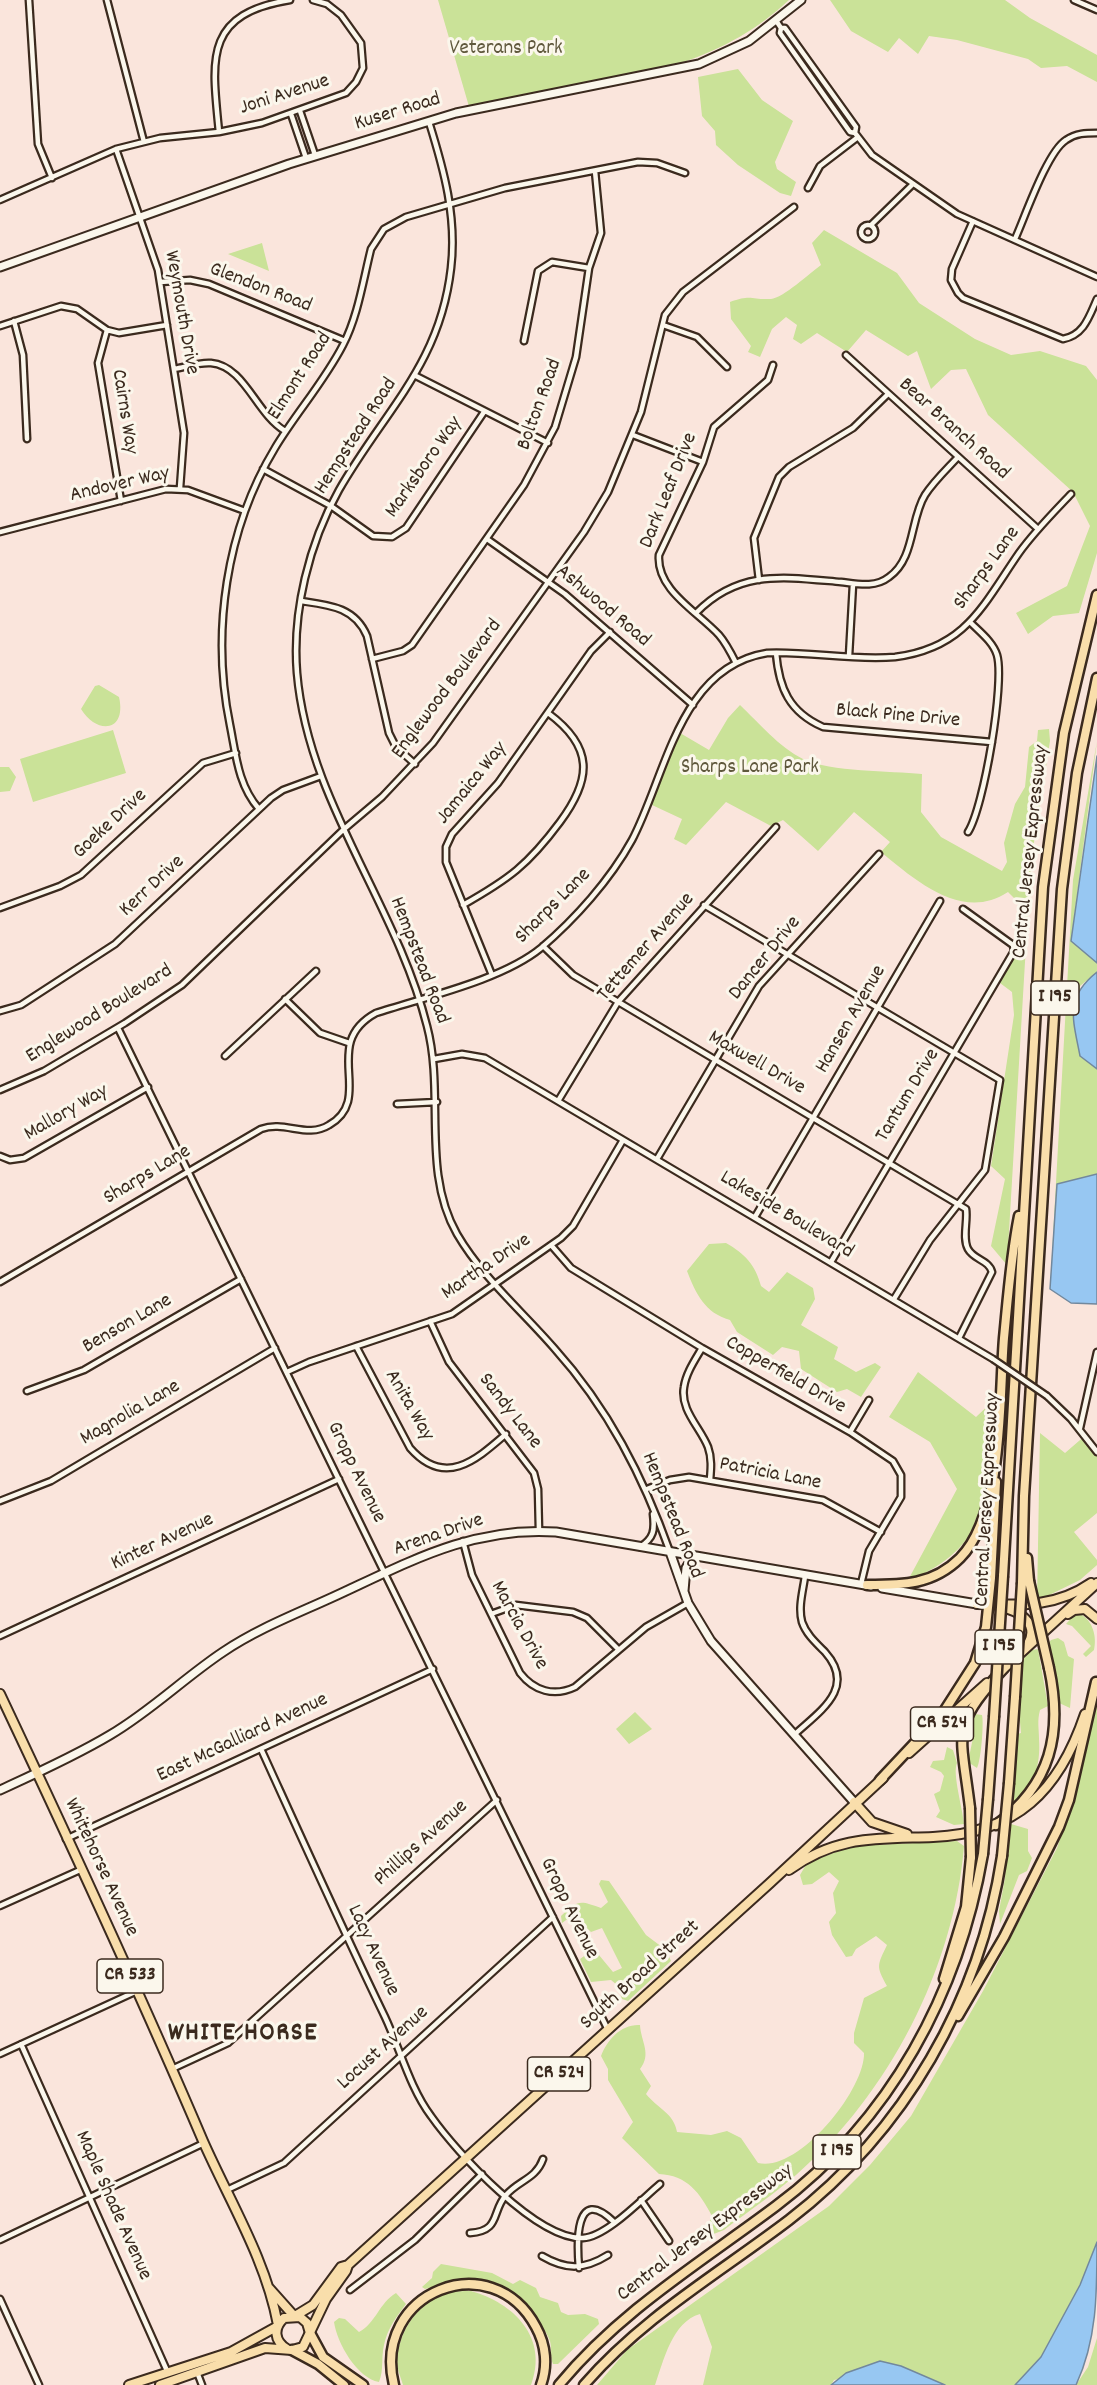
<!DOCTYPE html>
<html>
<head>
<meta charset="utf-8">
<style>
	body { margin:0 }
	canvas { display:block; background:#fae5dc }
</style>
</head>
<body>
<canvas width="1097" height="2385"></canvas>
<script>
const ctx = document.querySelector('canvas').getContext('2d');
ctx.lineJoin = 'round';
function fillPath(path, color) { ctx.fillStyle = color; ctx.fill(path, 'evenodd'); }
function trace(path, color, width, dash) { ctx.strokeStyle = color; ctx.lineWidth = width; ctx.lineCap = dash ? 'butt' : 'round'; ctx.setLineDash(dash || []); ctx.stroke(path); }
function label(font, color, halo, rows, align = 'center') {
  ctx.font = font + ' Dekko,sans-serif'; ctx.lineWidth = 6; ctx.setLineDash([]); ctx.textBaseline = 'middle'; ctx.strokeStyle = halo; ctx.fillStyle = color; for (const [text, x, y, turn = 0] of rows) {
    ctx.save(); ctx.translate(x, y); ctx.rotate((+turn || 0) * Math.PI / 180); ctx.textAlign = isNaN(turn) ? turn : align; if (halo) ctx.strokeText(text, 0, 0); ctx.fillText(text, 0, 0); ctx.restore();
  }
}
fillPath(new Path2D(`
	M 438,0 L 789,0 C 758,29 724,48 684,62 L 470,110 Z
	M 830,0 L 1005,0 L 1030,18 L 1097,55 L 1097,82 L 1067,66 L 1041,68 L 1028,59 L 957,40 L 929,36 L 918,54 L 899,38 L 888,52 L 851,31 Z
	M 738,69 L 762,100 L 793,121 L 775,162 L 777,169 L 796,182 L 791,196 L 780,193 L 738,165 L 716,145 L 715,131 L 702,116 L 698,77 Z
	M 824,230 L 897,273 L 919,303 L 975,339 L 1011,355 L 1040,351 L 1086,366 L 1097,380 L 1097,553 L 1079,613 L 1053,616 L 1028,634 L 1016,613 L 1067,586 L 1090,526 L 1073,492 L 988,415 L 966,369 L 951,370 L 931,389 L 917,351 L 908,356 L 866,330 L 847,352 L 817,333 L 801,344 L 793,339 L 797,325 L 786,317 L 772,329 L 760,357 L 748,352 L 751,346 L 731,319 L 730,302 C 752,294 751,300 771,299 C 783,298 810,273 821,265 L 812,243 Z
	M 262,243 L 269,271 L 228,254 Z
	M 99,685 L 119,697 C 127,732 97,735 81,709 L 95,686 Z
	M 740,705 C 759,723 779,747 803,759 C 831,772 890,771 922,774 L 921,812 L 941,837 L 1002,871 L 1007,862 L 1004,843 L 1015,804 L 1025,787 L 1029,747 L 1037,741 L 1038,730 L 1049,729 L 1050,741 L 1031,861 L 1007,1265 L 991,1246 L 1005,1179 L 991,1166 L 1014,1015 L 1012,992 L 1000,983 L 1019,948 L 1021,905 L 1008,892 C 963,922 916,881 881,852 L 890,842 L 854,812 L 818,851 L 783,820 L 771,826 L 726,802 L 686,845 L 674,839 L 682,819 L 652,805 L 665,766 L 680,733 L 709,750 L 728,718 Z
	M 113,730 L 126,773 L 33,802 L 20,759 Z
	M 1097,741 L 1071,941 L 1097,963 L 1097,972 L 1080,986 L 1080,1056 L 1097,1069 L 1097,1174 L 1057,1184 L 1050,1289 L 1073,880 Z
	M 0,767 L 9,767 L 16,777 L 10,791 L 0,792 Z
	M 726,1243 C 745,1254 755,1264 761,1286 L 769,1292 L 787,1272 L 813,1288 L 815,1299 L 801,1325 L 838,1347 L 834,1359 L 856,1372 L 875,1363 L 881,1367 L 861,1397 L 847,1389 L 837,1392 L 801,1369 L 799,1351 L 782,1347 L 773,1355 L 737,1332 L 730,1320 C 705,1313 696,1294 687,1271 L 709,1244 Z
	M 918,1372 L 976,1417 L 994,1400 L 998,1403 L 992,1504 C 968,1521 980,1518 968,1537 C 953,1559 930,1571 907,1582 L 957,1489 L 930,1442 L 889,1417 Z
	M 1040,1433 L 1065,1453 L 1087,1434 L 1097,1449 L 1097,1513 L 1074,1532 L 1097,1560 L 1097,1565 L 1080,1580 L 1037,1601 Z
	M 1080,1614 C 1093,1620 1097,1637 1094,1650 L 1086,1657 L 1083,1654 L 1091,1646 L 1072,1626 L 1066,1624 L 1074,1615 Z
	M 1058,1638 L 1064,1642 L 1068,1656 L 1074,1659 L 1070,1708 L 1057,1702 L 1046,1646 L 1051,1640 Z
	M 1038,1649 L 1048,1706 L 1040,1710 C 1037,1721 1039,1728 1039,1739 C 1041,1766 1033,1787 1015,1805 L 1011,1796 L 1015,1739 L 1017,1734 L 1021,1733 L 1018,1700 L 1019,1663 L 1032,1650 Z
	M 1097,1697 L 1097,2242 L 1080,2285 L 1041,2357 L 1015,2385 L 945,2385 L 901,2366 L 834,2380 L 831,2385 L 703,2385 L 712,2347 L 700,2314 C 672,2322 664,2360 655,2385 L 597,2385 L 627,2350 L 829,2206 L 870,2165 L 911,2116 L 983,1991 L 1057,1848 L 1079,1783 Z
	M 635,1712 L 652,1729 L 629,1744 L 616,1729 Z
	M 975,1714 L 982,1715 C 984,1722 981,1761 977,1768 L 968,1762 L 974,1733 L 970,1727 L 970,1718 Z
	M 947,1747 L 953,1750 L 957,1763 C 952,1773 963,1810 964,1824 L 954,1825 L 936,1817 L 940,1811 L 934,1794 L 940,1791 L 944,1776 L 941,1772 L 930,1767 L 933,1761 L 944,1760 Z
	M 1011,1824 L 1028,1829 L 1028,1851 L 1032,1858 L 1027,1871 L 1019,1875 L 1000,1924 L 999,1911 L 1005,1878 L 1008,1826 Z
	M 957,1841 L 964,1846 C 954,1968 889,2094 796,2175 C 773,2195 747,2212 724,2230 L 711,2235 L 707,2227 L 712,2216 C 700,2193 687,2175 659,2174 L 622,2138 L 633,2122 L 608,2080 L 608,2069 L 601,2056 C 607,2040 621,2024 640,2025 C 641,2042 652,2054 640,2069 L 651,2086 L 646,2094 C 657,2108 674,2113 677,2132 L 711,2135 L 727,2131 L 741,2138 L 758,2163 C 798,2173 865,2090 864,2053 L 854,2043 L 854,2033 L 864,1998 L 887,1986 C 876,1966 877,1966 887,1945 L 876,1936 L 856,1949 L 852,1956 L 846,1957 L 832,1935 L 829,1922 L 836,1913 L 833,1893 L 839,1881 L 829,1872 L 812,1884 L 803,1885 L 800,1875 L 807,1863 L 852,1846 Z
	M 601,1880 L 609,1881 L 646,1935 L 666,1950 L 671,1961 L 628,2001 L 622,1999 L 617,1985 L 611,1980 L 591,1982 L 580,1959 L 594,1949 L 613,1972 L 622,1968 L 602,1928 L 591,1932 L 573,1915 L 562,1923 L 561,1916 C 578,1900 579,1900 601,1908 L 608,1902 L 599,1884 Z
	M 441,2264 L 492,2273 L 513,2284 L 520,2280 L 536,2288 L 540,2297 L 558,2303 L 561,2312 L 568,2315 L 585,2314 L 598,2319 L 599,2324 L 558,2364 L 553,2364 C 550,2357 552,2349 550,2341 C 546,2330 537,2319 530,2310 C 501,2276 464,2278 425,2289 L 422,2287 L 432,2278 L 433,2272 Z
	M 471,2291 C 514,2303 549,2338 531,2385 L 403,2385 C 401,2378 397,2369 397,2362 C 398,2331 418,2302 448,2293 C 455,2291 464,2291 471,2291 Z
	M 396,2293 L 406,2304 C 397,2316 387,2329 384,2345 C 381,2358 384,2370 379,2382 C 357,2378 337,2343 334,2322 L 339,2318 L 345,2319 L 359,2332 C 376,2323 379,2303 396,2293 Z
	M 1097,2338 L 1097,2385 L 1076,2385 L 1088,2367 Z`), '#cae298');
const water = new Path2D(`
	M 1097,756 L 1097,963 L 1071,941 Z
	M 1097,972 L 1097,1069 L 1080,1056 C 1073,1019 1064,998 1097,972 Z
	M 1097,1174 L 1097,1304 L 1071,1303 L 1050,1289 L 1057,1184 Z
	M 1097,2242 C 1097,2294 1097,2340 1076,2385 L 1015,2385 L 1041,2357 L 1080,2285 Z
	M 880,2361 L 901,2366 L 945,2385 L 831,2385 L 846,2373 Z`);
fillPath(water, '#97c7f2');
trace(water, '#72889d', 1.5);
const street = new Path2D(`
	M 29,0 L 38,144 L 52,178
	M 107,0 L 144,142
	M 1074,0 L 1097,10
	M 777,22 L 781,28 L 780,33 L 850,132 L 855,133
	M 781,28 L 785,28 L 856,127 L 855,133 L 872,155 L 957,214 L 1097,277
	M 300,111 L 315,155
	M 291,114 L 306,158
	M 429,122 C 444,170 457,217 451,268 C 440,365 384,411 339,490 C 309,543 292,612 297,673 C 308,802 396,903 427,1026 C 445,1094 421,1171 457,1234 C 482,1277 522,1311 554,1348 C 608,1408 643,1476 670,1552
	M 219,132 C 212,60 203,14 290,0
	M 116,149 L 158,270 L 184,433 L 180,488
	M 808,188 L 820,166 L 858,137
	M 0,200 L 116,149 L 160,138 L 219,132 L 262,123 L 346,93 L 356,82 L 363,68 L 361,43 L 341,15 L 327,4 L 313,0
	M 973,221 L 952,269 L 951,280 L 958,293 L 963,298 L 1063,339 C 1084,335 1089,317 1097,299
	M861 232a7 7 0 1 1 14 0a7 7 0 1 1-14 0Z
	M 871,225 L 912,185
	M 1015,239 C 1025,217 1047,152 1066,140 C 1076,133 1086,133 1097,133
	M 160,282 L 190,280 L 209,284 L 345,341
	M 14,321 L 23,355 L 27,439
	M 663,325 L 697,337 L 727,367
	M 0,326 L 61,306 L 77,309 L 107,330 L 119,333 L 167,325
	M 107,330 L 98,363 L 121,501
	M 524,341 L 538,271 L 552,262 L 589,268
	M 846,355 L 1038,529
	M 174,369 C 186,367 199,362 211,363 C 245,366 256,414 285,431
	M 416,376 L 548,443
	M 633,435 L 703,462
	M 263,469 L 331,506 L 373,536 L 392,537 L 406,528 L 484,412
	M 0,532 L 166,489 L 188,490 L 245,511
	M 487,539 L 565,594 L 693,705
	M 759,580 L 754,538 L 779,477 L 789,467 L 853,428 L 888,394
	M 301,601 C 329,605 355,607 367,636 L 389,733 L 396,747 L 415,764
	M 696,613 C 739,569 784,577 841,582 C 858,584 875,588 889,577 C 915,559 910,519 925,495 C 934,481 947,469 958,457
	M 776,653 C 779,688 789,712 823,727 L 992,742
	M 849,656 L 853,584
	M 372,659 L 403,651 L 412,645 L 524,485 L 555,427 L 576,357 L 589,268 L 601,233 L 595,171
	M 736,663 C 731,653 726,643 719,635 C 698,612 656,590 659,555 L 703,462 L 714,427 L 768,380 L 773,365
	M 259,809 C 238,785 236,755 230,725 C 211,632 226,529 275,448 C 296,413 324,382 343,345 C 358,316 363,281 371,249 L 384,229 L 406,217 L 505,188 L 638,162 L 657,163 L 685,173
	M 968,832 C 984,807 1005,682 997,655 C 993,642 980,632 971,623
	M 463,905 C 509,879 528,865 560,822 C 592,779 594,747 548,713
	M 704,905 L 1000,1080 L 985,1170 L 930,1240 L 894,1299
	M 0,908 L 60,886 L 81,875 L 203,763 L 236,753
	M 543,946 L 573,975 L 966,1209 C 968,1221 962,1238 968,1249 C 974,1260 989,1260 992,1272 L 959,1338
	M 492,975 L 446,862 L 446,847 L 452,834 L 498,783 L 591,651 L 610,632
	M 285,999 L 320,1033 L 349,1043
	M 0,1011 L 21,1005 L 115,944 L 271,798 L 283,790 L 321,776
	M 118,1028 L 608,2030
	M 225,1056 L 316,971
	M 434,1059 L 462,1054 L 485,1058 L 993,1359
	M 0,1090 L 44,1071 L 125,1023 L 182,985 L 343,830 L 382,797 L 433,743 L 584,532 L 608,492 L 641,412 L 665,315 L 683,292 L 794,207
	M 558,1101 L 618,1002 L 776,827
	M 397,1104 L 437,1102
	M 0,1156 L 10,1160 L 24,1158 L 148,1087
	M 657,1159 L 759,986 L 879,854
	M 755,1217 L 940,901
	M 551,1245 L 571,1268 L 702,1348 L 850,1432 L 893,1461 L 901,1475 L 901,1497 L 869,1551 L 861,1584
	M 831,1262 L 1014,951 L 1013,945 L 963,909
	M 0,1282 L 261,1129 C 285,1120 307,1139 329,1125 C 376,1098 319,1044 376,1013 C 425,997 502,980 541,948 C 575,919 610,880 632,840 C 666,776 679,667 767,653 C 809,651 853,661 895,657 C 966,648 983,605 1019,553 C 1034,532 1053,513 1071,494
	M 430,1321 L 449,1362 L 534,1473 L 538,1489 L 539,1531
	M 356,1346 L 410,1448 C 445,1488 476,1460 506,1434
	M 702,1348 C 695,1360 686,1373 684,1387 C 680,1410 700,1427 708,1447 C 712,1458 711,1469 710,1480
	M 287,1372 L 309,1362 L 452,1314 L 561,1238 L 573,1226 L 623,1140
	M 27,1391 L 84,1370 L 241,1279
	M 1047,1396 L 1071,1419 L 1097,1452
	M 1080,1428 L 1097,1352
	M 850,1432 L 869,1400
	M 647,1489 L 670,1480 L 689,1477 L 823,1500 L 881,1532
	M 0,1501 L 51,1481 L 275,1348
	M 463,1541 L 472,1575 L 520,1673 C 534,1691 554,1697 575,1687 L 646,1627 L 688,1603
	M 640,1547 C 654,1538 655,1530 653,1514
	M 491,1614 L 516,1605 L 573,1612 L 587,1618 L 618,1649
	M 0,1636 L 339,1479
	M 794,1735 C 820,1711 857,1688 825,1652 C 816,1643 806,1634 802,1622 C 798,1607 803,1591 805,1576
	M 261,1749 C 302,1839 342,1928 385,2017 C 400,2049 410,2088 431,2116 C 457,2153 537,2240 583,2238 C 606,2237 642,2199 660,2184
	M 66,1839 L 433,1669
	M 0,1906 L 80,1870
	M 21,2044 L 168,2373
	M 0,2054 L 137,1991
	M 174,2068 L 228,2043 L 497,1800
	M 227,2190 L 284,2163 L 553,1917
	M 641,2200 L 669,2241
	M 470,2233 C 501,2231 491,2212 506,2195 C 519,2180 536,2179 543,2159
	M 0,2240 L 204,2143
	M 542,2256 C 566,2270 584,2270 608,2255
	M 579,2268 C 577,2245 574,2183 614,2222
	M 350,2290 L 415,2240 L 482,2174
	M 0,2299 L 39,2385
	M 197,2372 L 202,2385`);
const secondary = new Path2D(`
	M 0,267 L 289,164 L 456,113 L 699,64 L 749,41 L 801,0
	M 670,1552 L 688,1603 L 711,1641 L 854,1802
	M 882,1588 L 977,1604
	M 684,1591 L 686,1568 L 693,1556
	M 0,1790 C 37,1773 75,1756 110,1735 C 151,1711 184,1678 223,1652 C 257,1629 296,1614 333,1597 C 407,1563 472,1526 556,1532 L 871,1586`);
const primary = new Path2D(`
	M 977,1604 C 1019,1605 1055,1608 1091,1583
	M 1000,1607 C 1018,1610 1040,1623 1028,1644
	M 1068,1614 L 1074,1610 L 1085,1609 L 1097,1619
	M 1001,1671 L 1097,1583
	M 0,1694 C 70,1842 139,1991 203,2141 C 230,2202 266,2260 278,2325
	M 909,1753 L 987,1683
	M 854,1802 L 872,1822 L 907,1834
	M 789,1870 C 837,1835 877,1839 933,1837 C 1017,1833 1059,1791 1085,1714
	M 269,2288 L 294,2316
	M 295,2316 L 313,2305 L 341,2267 L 348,2265 L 770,1883 L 883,1778
	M 287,2349 C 274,2341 273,2328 284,2318 L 300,2317 L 307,2323 L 310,2333
	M 129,2385 L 231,2352 L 278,2326
	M 160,2385 L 265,2348 L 292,2350 L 303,2347 L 326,2299 L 346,2271 L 348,2265`);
const highway = new Path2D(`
	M 1027,1558 L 1029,1581
	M 1003,1576 L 1043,887 L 1064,733 L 1097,595
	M 991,1578 L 996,1482
	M 1022,1583 L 1024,1496 L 1062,889 L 1077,773 L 1097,678
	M 867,1585 C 903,1585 933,1585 960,1558 C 1004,1514 999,1398 1004,1338 C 1008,1297 1011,1256 1019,1216
	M 880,1780 L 943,1713 L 975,1663
	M 1009,1783 L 1015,1697
	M 988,1799 L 994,1717
	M 970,1808 C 961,1731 949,1729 1004,1668
	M 996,1825 C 1051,1785 1063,1733 1049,1668
	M 944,1979 L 966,1907 L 971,1857
	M 958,2016 L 1004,1937 L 1059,1827 L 1069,1800 L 1096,1682
	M 310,2333 L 323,2357 L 363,2385
	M 292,2350 L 318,2364 L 344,2385
	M 394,2385 C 371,2292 492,2244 536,2327 C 546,2345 548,2366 541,2385
	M 559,2385 C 620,2311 700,2263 776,2206 C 891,2120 959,1993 983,1854
	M 584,2385 C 643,2317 718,2274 789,2220 C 905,2131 980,2000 1002,1856`);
trace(street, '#3b2a1e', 9);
trace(secondary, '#3b2a1e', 11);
trace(primary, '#3b2a1e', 12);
trace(highway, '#3b2a1e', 13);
trace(street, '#fbf7ec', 4.5);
trace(secondary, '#fbf7ec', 7);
trace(primary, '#f9deab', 8);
trace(highway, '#f9deab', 8);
const streetBridge = new Path2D(`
	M 993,1359 L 1047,1396`);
const highwayBridge = new Path2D(`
	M 1029,1581 L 1049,1668
	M 975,1663 L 986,1627 L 991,1578
	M 1015,1697 L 1022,1583
	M 994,1717 L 1003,1576
	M 970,1808 L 971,1857
	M 983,1854 L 988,1799
	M 1002,1856 L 1009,1783`);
trace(streetBridge, '#3b2a1e', 9, []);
trace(highwayBridge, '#3b2a1e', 13, []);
trace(streetBridge, '#fbf7ec', 4.5);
trace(highwayBridge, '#f9deab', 8);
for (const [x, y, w] of [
	[1055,998,48],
	[999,1647,48],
	[942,1724,63],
	[130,1976,66],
	[559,2074,63],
	[837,2152,48]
]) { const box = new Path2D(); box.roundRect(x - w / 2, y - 17, w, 34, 4.5); ctx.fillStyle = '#fbf7ec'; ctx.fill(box); trace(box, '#3b2a1e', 1.5); }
label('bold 20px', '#3b2a1e', null, [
	["I 195",1055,998],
	["I 195",999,1647],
	["CR 524",942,1724],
	["CR 533",130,1976],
	["CR 524",559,2074],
	["I 195",837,2152]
]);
label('21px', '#5f583c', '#fbf7ec', [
	["Veterans Park",506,50],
	["Sharps Lane Park",750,769]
]);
label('21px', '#3b2a1e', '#fbf7ec', [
	["Joni Avenue",285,96,-18],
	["Kuser Road",398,113,-17],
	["Glendon Road",260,289,21],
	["Weymouth Drive",180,313,80],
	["Elmont Road",301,377,-57],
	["Bolton Road",541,405,-70],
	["Cairns Way",123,412,81],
	["Bear Branch Road",953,430,42],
	["Hempstead Road",357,437,-57],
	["Marksboro Way",425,468,-55],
	["Andover Way",120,486,-13],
	["Dark Leaf Drive",670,491,-68],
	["Sharps Lane",988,569,-54],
	["Ashwood Road",602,607,40],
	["Englewood Boulevard",448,690,-53],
	["Black Pine Drive",898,717,5],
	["Jamaica Way",473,784,-51],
	["Goeke Drive",111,825,-43],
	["Central Jersey Expressway",1032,852,-84],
	["Kerr Drive",153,887,-43],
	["Sharps Lane",554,907,-45],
	["Tettemer Avenue",647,948,-49],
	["Dancer Drive",766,959,-51],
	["Hempstead Road",418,961,69],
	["Englewood Boulevard",100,1015,-32],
	["Hansen Avenue",852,1020,-60],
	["Maxwell Drive",756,1064,30],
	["Tantum Drive",909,1096,-59],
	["Mallory Way",67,1114,-30],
	["Sharps Lane",148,1176,-31],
	["Lakeside Boulevard",786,1216,31],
	["Martha Drive",487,1268,-34],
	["Benson Lane",128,1325,-30],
	["Copperfield Drive",785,1376,30],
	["Anita Way",408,1406,60],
	["Sandy Lane",509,1412,52],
	["Magnolia Lane",131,1414,-30],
	["Gropp Avenue",355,1473,64],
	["Patricia Lane",770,1475,11],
	["Central Jersey Expressway",989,1500,-87],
	["Hempstead Road",671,1516,68],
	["Arena Drive",439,1536,-19],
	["Kinter Avenue",163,1543,-25],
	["Marcia Drive",518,1626,61],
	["East McGalliard Avenue",243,1739,-25],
	["Phillips Avenue",422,1844,-42],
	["Whitehorse Avenue",100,1868,65],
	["Gropp Avenue",568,1909,64],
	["Lacy Avenue",372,1951,65],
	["South Broad Street",641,1976,-42],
	["Locust Avenue",384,2049,-42],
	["Maple Shade Avenue",112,2206,66],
	["Central Jersey Expressway",706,2234,-37]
]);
ctx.letterSpacing = '1.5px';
label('bold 27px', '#3b2a1e', '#fbf7ec', [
	["WHITE HORSE",243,2035]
]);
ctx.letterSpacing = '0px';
</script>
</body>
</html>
